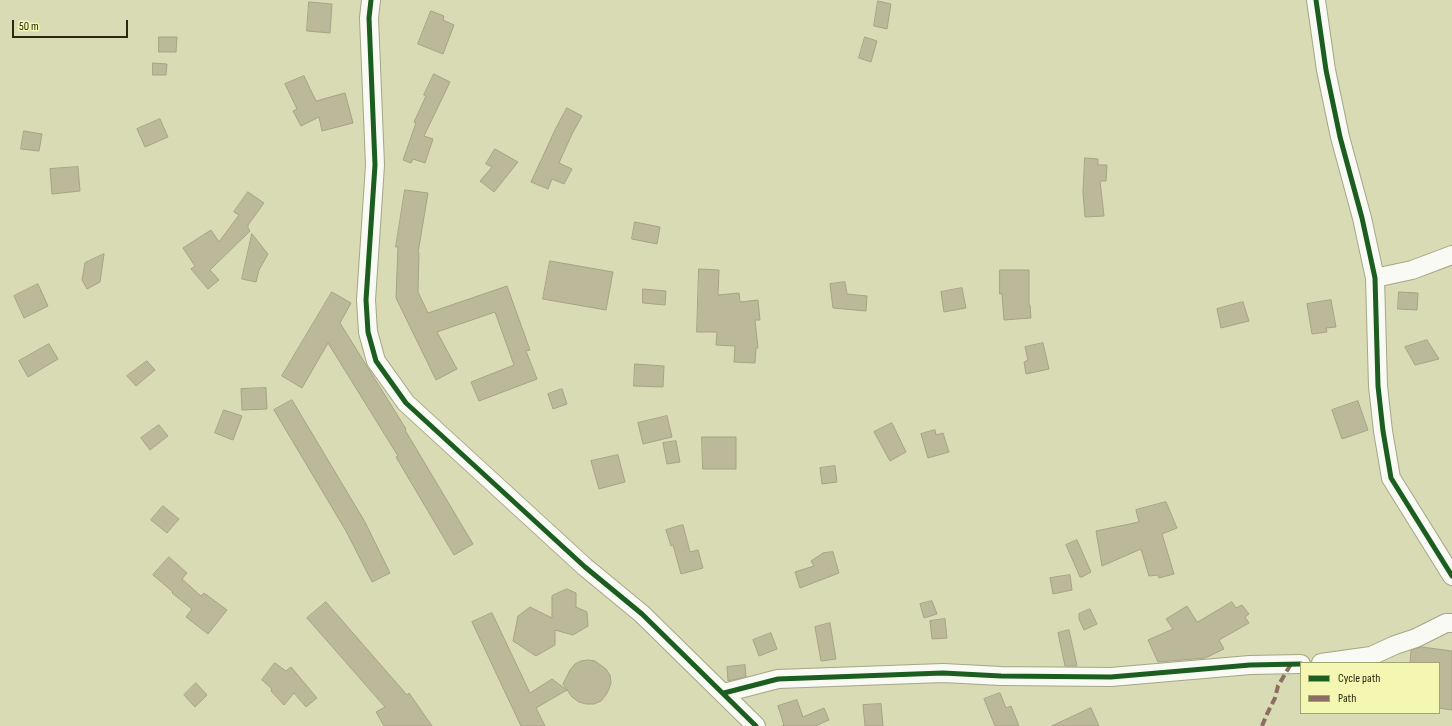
<!DOCTYPE html>
<html>
<head>
<meta charset="utf-8">
<style>
	body { margin:0 }
	#map { position:relative; width:1452px; height:726px; overflow:hidden; background:#d8dbb4; font-family:"Sofia Sans Condensed",sans-serif }
	canvas { display:block }
	.legend { position:absolute; left:1300px; top:662px; width:140px; height:52px; box-sizing:border-box; background:#f3f7b2; border:1px solid #a2a570; margin:0; padding:5px 7px; list-style:none; font-size:12px; color:#28290e }
	.legend li { display:flex; align-items:center; gap:8px; height:20px }
	.legend b { width:20px; border:1px solid #a2a570 }
	.scale { position:absolute; left:12px; top:20px; width:116px; height:18px; box-sizing:border-box; border:2px solid #28290e; border-top:0; padding-left:5px; font-size:12px; line-height:14px; white-space:nowrap; color:#28290e; -webkit-text-stroke:3px #f3f7b2; paint-order:stroke }
</style>
</head>
<body>
<div id="map">
<canvas width="1452" height="726"></canvas>
<ul class="legend">
<li><b style="height:5px;background:#1b5e20"></b>Cycle path</li>
<li><b style="height:5px;background:#8d6e63"></b>Path</li>
</ul>
<div class="scale">50 m</div>
</div>
<script>
const ctx = document.querySelector('canvas').getContext('2d');
ctx.lineJoin = 'round';
function fillPath(path, color) { ctx.fillStyle = color; ctx.fill(path, 'evenodd'); }
function trace(path, color, width, dash) { ctx.strokeStyle = color; ctx.lineWidth = width; ctx.lineCap = dash ? 'butt' : 'round'; ctx.setLineDash(dash || []); ctx.stroke(path); }
const building = new Path2D(`
	M 878,1 L 891,4 L 887,29 L 874,26 Z
	M 309,2 L 332,4 L 330,33 L 307,31 Z
	M 431,11 L 444,16 L 443,20 L 454,25 L 443,54 L 418,44 Z
	M 159,37 L 177,37 L 176,52 L 159,52 Z
	M 865,37 L 877,41 L 871,62 L 859,58 Z
	M 153,63 L 167,64 L 166,75 L 153,75 Z
	M 434,74 L 450,82 L 424,136 L 433,139 L 425,163 L 413,159 L 411,163 L 403,160 L 416,123 L 414,122 L 426,96 L 424,95 Z
	M 304,76 L 316,101 L 345,93 L 353,123 L 322,131 L 319,117 L 301,126 L 293,111 L 297,109 L 285,84 Z
	M 567,108 L 582,116 L 572,134 L 559,163 L 572,169 L 564,184 L 552,179 L 548,189 L 531,182 L 555,130 Z
	M 160,119 L 168,137 L 145,147 L 137,129 Z
	M 24,131 L 42,134 L 39,151 L 21,149 Z
	M 495,149 L 518,162 L 494,192 L 480,181 L 492,167 L 486,164 Z
	M 1085,158 L 1098,159 L 1098,165 L 1107,165 L 1106,181 L 1100,181 L 1104,216 L 1085,217 L 1083,193 Z
	M 78,167 L 80,191 L 52,194 L 50,169 Z
	M 405,190 L 428,193 L 418,253 L 419,253 L 418,292 L 428,313 L 507,286 L 530,350 L 526,351 L 537,379 L 479,401 L 471,382 L 514,365 L 495,312 L 437,332 L 457,369 L 436,380 L 396,298 L 398,247 L 396,247 Z
	M 248,192 L 264,203 L 248,225 L 248,228 L 250,231 L 210,270 L 219,280 L 208,289 L 191,269 L 195,266 L 183,248 L 211,230 L 219,242 L 239,215 L 234,212 Z
	M 635,222 L 660,227 L 657,244 L 632,239 Z
	M 252,234 L 268,254 L 259,270 L 256,282 L 242,279 Z
	M 104,254 L 100,282 L 87,289 L 82,280 L 85,263 Z
	M 550,261 L 613,272 L 606,310 L 543,299 Z
	M 699,269 L 719,270 L 718,295 L 739,293 L 740,302 L 758,300 L 760,320 L 755,320 L 758,348 L 756,348 L 755,363 L 734,362 L 735,346 L 716,345 L 717,332 L 697,332 Z
	M 1000,270 L 1029,270 L 1029,305 L 1030,305 L 1031,318 L 1004,320 L 1002,294 L 1000,294 Z
	M 845,282 L 847,294 L 867,296 L 866,311 L 833,308 L 830,284 Z
	M 38,284 L 48,306 L 24,318 L 14,296 Z
	M 962,288 L 966,308 L 944,312 L 941,292 Z
	M 643,289 L 666,291 L 665,305 L 643,303 Z
	M 332,292 L 351,303 L 340,323 L 406,429 L 405,430 L 473,544 L 454,555 L 396,457 L 398,456 L 328,343 L 302,388 L 282,376 Z
	M 1399,292 L 1418,293 L 1417,310 L 1398,309 Z
	M 1331,300 L 1336,327 L 1326,328 L 1327,332 L 1312,334 L 1307,304 Z
	M 1243,302 L 1249,321 L 1221,328 L 1217,309 Z
	M 1427,340 L 1439,359 L 1415,365 L 1405,347 Z
	M 1043,343 L 1049,369 L 1026,374 L 1024,362 L 1028,360 L 1025,347 Z
	M 49,344 L 58,359 L 28,377 L 19,361 Z
	M 147,361 L 155,370 L 136,386 L 127,376 Z
	M 635,364 L 664,366 L 663,387 L 634,386 Z
	M 266,388 L 267,409 L 242,410 L 241,389 Z
	M 562,389 L 567,404 L 553,409 L 548,394 Z
	M 292,400 L 365,522 L 390,573 L 372,582 L 346,531 L 274,410 Z
	M 1358,401 L 1368,430 L 1342,439 L 1332,410 Z
	M 224,410 L 242,416 L 233,440 L 215,433 Z
	M 667,416 L 672,437 L 643,444 L 638,423 Z
	M 892,423 L 906,452 L 890,461 L 874,432 Z
	M 159,425 L 168,436 L 150,450 L 141,438 Z
	M 935,430 L 936,435 L 943,433 L 949,452 L 928,458 L 921,434 Z
	M 702,437 L 736,437 L 736,469 L 703,469 Z
	M 676,441 L 680,462 L 667,464 L 663,443 Z
	M 618,455 L 625,482 L 599,489 L 591,461 Z
	M 835,466 L 837,482 L 822,484 L 820,468 Z
	M 1166,502 L 1177,528 L 1162,534 L 1174,574 L 1159,578 L 1158,575 L 1149,576 L 1141,549 L 1102,566 L 1096,531 L 1139,522 L 1136,510 Z
	M 163,506 L 179,519 L 167,533 L 151,520 Z
	M 683,525 L 690,552 L 698,550 L 703,568 L 681,574 L 673,545 L 671,546 L 666,530 Z
	M 1077,540 L 1091,572 L 1082,577 L 1080,577 L 1066,545 Z
	M 833,552 L 839,573 L 800,588 L 795,572 L 814,566 L 811,561 L 823,553 Z
	M 169,557 L 187,573 L 182,579 L 201,596 L 204,593 L 227,610 L 208,634 L 186,617 L 192,609 L 172,593 L 173,592 L 153,575 Z
	M 1070,575 L 1072,590 L 1053,594 L 1050,578 Z
	M 567,589 L 576,593 L 576,607 L 587,612 L 588,626 L 573,635 L 555,630 L 555,645 L 536,656 L 513,641 L 518,616 L 530,607 L 552,618 L 552,596 Z
	M 932,601 L 937,614 L 924,618 L 920,604 Z
	M 326,602 L 407,695 L 409,693 L 432,726 L 384,726 L 376,712 L 385,707 L 307,618 Z
	M 1232,602 L 1236,608 L 1242,605 L 1249,614 L 1245,617 L 1249,623 L 1219,640 L 1224,649 L 1205,658 L 1158,662 L 1148,640 L 1173,629 L 1166,619 L 1187,606 L 1197,622 Z
	M 1090,609 L 1097,624 L 1084,630 L 1079,619 L 1079,614 Z
	M 492,613 L 530,693 L 552,679 L 567,690 L 536,708 L 545,726 L 521,726 L 472,622 Z
	M 945,619 L 947,638 L 932,639 L 930,621 Z
	M 830,623 L 836,659 L 821,661 L 815,627 Z
	M 1069,630 L 1077,666 L 1065,666 L 1058,633 Z
	M 771,633 L 777,649 L 759,656 L 753,640 Z
	M 1422,647 L 1452,651 L 1452,710 L 1439,708 L 1439,663 L 1410,663 L 1411,651 Z
	M 588,660 L 595,661 L 606,669 L 610,675 L 611,683 L 609,689 L 606,695 L 601,701 L 594,704 L 586,704 L 579,702 L 572,697 L 563,684 L 570,670 L 575,664 L 581,661 Z
	M 275,663 L 286,671 L 291,667 L 317,698 L 306,707 L 294,693 L 284,705 L 271,691 L 272,689 L 262,680 Z
	M 745,665 L 746,677 L 728,681 L 727,667 Z
	M 196,683 L 207,695 L 195,707 L 184,695 Z
	M 1000,693 L 1006,708 L 1011,706 L 1019,726 L 995,726 L 984,699 Z
	M 797,700 L 803,717 L 824,708 L 829,720 L 815,726 L 782,726 L 784,725 L 778,706 Z
	M 881,704 L 883,726 L 865,726 L 863,705 Z
	M 1091,708 L 1099,726 L 1052,726 Z`);
fillPath(building, '#bcb99b');
trace(building, '#a6a385', 1);
const minor = new Path2D(`
	M 371,0 L 369,18 L 375,165 L 366,300 L 368,332 L 376,361 L 406,403 L 585,567 L 642,614 L 756,726
	M 1316,0 L 1326,70 L 1340,137 L 1362,218 L 1375,278 L 1378,386 L 1383,431 L 1391,478 L 1452,576
	M 1375,278 L 1412,270 L 1452,255
	M 1321,663 L 1371,656 L 1395,645 L 1416,638 L 1446,623 L 1452,623
	M 724,693 L 778,679 L 943,673 L 1001,676 L 1111,677 L 1250,665 L 1301,664`);
trace(minor, '#a4a688', 20);
trace(minor, '#f9faf4', 18);
trace(new Path2D(`
	M 1262,726 L 1267,714 L 1275,698 L 1278,686 L 1291,664`), '#8d6e63', 4, [8, 4]);
trace(new Path2D(`
	M 371,0 L 369,18 L 375,165 L 366,300 L 368,332 L 376,361 L 406,403 L 585,567 L 642,614 L 756,726
	M 1316,0 L 1326,70 L 1340,137 L 1362,218 L 1375,278 L 1378,386 L 1383,431 L 1391,478 L 1452,576
	M 724,693 L 778,679 L 943,673 L 1001,676 L 1111,677 L 1250,665 L 1301,664`), '#1b5e20', 5);
</script>
</body>
</html>
